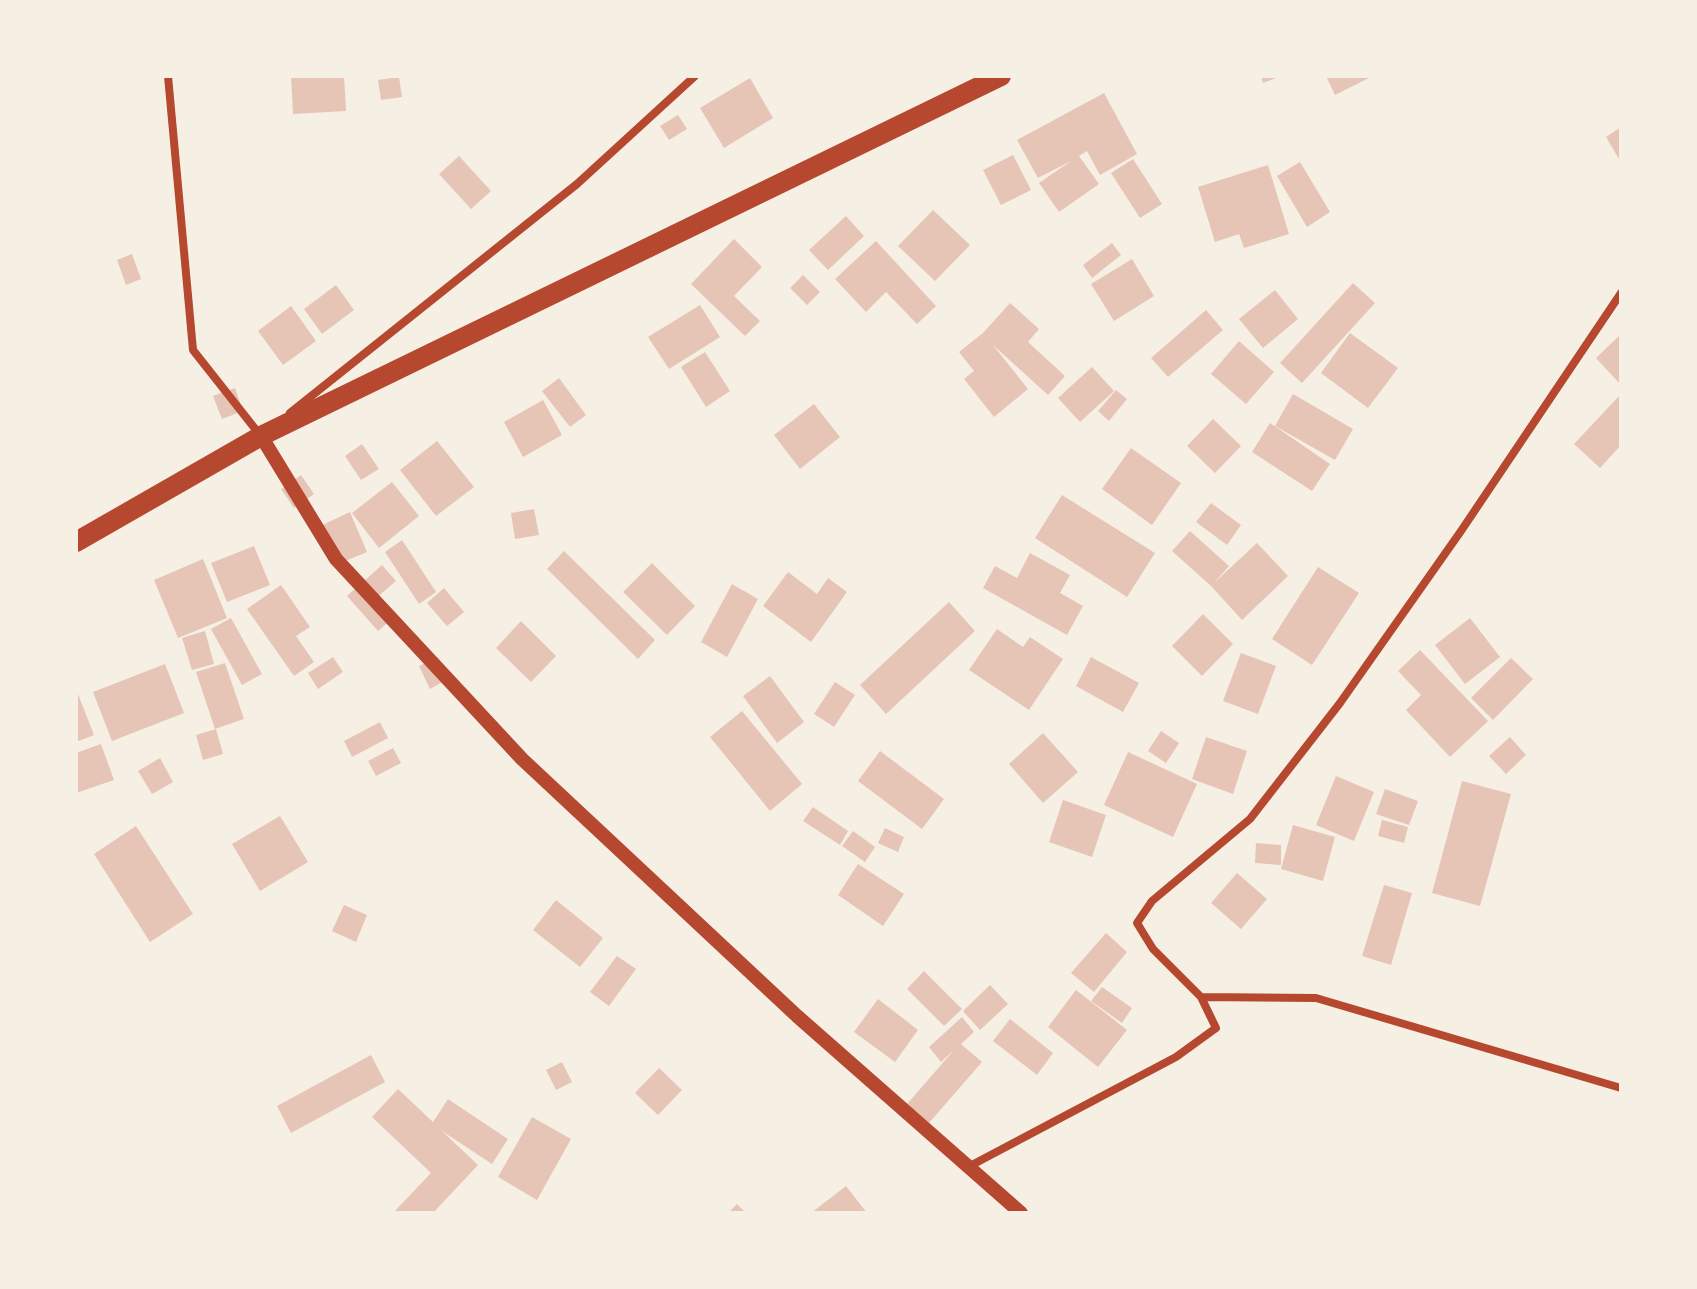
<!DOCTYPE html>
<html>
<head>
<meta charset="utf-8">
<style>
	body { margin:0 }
	#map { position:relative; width:1697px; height:1289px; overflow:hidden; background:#f6efe4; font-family:"Archivo Narrow",sans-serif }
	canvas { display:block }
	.frame { position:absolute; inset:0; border:78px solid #f6efe4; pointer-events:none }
</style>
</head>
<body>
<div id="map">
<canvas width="1697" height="1289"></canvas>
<div class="frame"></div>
</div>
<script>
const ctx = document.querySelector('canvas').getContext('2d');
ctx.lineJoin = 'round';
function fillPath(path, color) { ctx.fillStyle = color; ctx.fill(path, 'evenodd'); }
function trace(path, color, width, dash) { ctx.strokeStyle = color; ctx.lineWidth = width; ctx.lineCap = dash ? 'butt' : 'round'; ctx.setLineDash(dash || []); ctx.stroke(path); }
fillPath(new Path2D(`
	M 291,76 L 344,76 L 346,111 L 293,114 Z
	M 1261,76 L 1281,76 L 1263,83 Z
	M 1326,76 L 1373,76 L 1335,95 Z
	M 399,77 L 402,97 L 381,100 L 378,80 Z
	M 750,78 L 773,118 L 724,148 L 700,108 Z
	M 1104,93 L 1137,154 L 1100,175 L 1087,151 L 1079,156 L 1099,184 L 1059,212 L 1039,183 L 1071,161 L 1038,178 L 1017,140 Z
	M 678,115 L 687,129 L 669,140 L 660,126 Z
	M 1621,127 L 1621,157 L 1619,159 L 1606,137 Z
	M 1013,155 L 1031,190 L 1001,205 L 983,170 Z
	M 459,156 L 491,191 L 471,209 L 439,174 Z
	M 1133,159 L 1162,204 L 1140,218 L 1111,173 Z
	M 1300,162 L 1330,212 L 1307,227 L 1277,176 Z
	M 1268,165 L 1289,234 L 1244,248 L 1239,234 L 1215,242 L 1198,187 Z
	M 933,210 L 970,245 L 935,281 L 898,246 Z
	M 846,216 L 864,236 L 828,270 L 809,250 Z
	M 734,239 L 762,267 L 734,296 L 760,321 L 745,336 L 691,284 Z
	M 876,241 L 936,306 L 917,324 L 886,292 L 866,312 L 835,279 Z
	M 1112,243 L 1121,255 L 1092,278 L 1083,265 Z
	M 132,254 L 141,279 L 126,285 L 117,260 Z
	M 1132,259 L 1154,296 L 1114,321 L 1091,284 Z
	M 803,275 L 820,292 L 807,305 L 790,288 Z
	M 1353,283 L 1375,303 L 1302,383 L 1280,363 Z
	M 336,285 L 354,310 L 322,334 L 304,309 Z
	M 1275,290 L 1298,319 L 1263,348 L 1239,319 Z
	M 1010,303 L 1039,329 L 1028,342 L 1065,376 L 1048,395 L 993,345 L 1028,389 L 994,417 L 964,379 L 974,371 L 959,352 L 983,333 Z
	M 700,305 L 720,337 L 669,369 L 648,337 Z
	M 291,306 L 316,341 L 283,365 L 258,331 Z
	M 1206,310 L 1223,330 L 1168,377 L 1151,358 Z
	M 1350,333 L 1398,368 L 1368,408 L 1321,373 Z
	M 1621,334 L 1621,385 L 1596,358 Z
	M 1239,341 L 1274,372 L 1246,404 L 1211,374 Z
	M 705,352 L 730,391 L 706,407 L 681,367 Z
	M 1092,367 L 1114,391 L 1080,422 L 1058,398 Z
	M 559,378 L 586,415 L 570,427 L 542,391 Z
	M 235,388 L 243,411 L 222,419 L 213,396 Z
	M 1116,390 L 1127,399 L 1109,421 L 1098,411 Z
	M 1293,394 L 1353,429 L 1335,460 L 1275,426 Z
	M 1621,394 L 1621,445 L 1600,468 L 1574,444 Z
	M 543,400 L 562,435 L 523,457 L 504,422 Z
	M 814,404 L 840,437 L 800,469 L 774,435 Z
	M 1213,419 L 1241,446 L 1215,473 L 1187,446 Z
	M 1270,423 L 1330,464 L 1312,491 L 1252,452 Z
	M 437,441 L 474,487 L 436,516 L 400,470 Z
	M 362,444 L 379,469 L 361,480 L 345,456 Z
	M 1131,448 L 1181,483 L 1152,525 L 1102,489 Z
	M 301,475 L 314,494 L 294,508 L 281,489 Z
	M 392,482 L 419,516 L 379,548 L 352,513 Z
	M 1062,495 L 1155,553 L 1127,597 L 1035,538 Z
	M 1211,503 L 1241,525 L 1227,545 L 1196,522 Z
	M 534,509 L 539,535 L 515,539 L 511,513 Z
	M 350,512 L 367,552 L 333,566 L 316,528 Z
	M 1190,531 L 1229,566 L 1214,583 L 1257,543 L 1288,576 L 1242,620 L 1211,586 L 1172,551 Z
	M 402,540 L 436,592 L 419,604 L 385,552 Z
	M 254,546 L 270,585 L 227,602 L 211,563 Z
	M 564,551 L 655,640 L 638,659 L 547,569 Z
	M 1030,553 L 1070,575 L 1060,593 L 1083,606 L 1067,635 L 983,588 L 995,566 L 1017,578 Z
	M 203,559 L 227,618 L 178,638 L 154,580 Z
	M 652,563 L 695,606 L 667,635 L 623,592 Z
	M 382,565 L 396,581 L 375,599 L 392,619 L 378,631 L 347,596 Z
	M 1318,567 L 1359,593 L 1312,665 L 1272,639 Z
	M 788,572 L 817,594 L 828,578 L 847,592 L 811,642 L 763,606 Z
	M 732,584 L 758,599 L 727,657 L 701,642 Z
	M 281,585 L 310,627 L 296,636 L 314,662 L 294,676 L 247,609 Z
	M 444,588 L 464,612 L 447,626 L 427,603 Z
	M 949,602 L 975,631 L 886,714 L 860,685 Z
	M 1203,614 L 1233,644 L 1202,676 L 1172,646 Z
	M 231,618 L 262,674 L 242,685 L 211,629 Z
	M 1470,618 L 1500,657 L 1465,684 L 1435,645 Z
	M 521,621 L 556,656 L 531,682 L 496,648 Z
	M 997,629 L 1023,647 L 1030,637 L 1063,659 L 1029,710 L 969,670 Z
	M 205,631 L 214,664 L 192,670 L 182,638 Z
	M 1420,650 L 1488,721 L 1450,757 L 1406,710 L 1421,695 L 1398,671 Z
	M 1241,653 L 1276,666 L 1258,714 L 1223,701 Z
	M 333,657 L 343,672 L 318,689 L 308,673 Z
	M 438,657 L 448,679 L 430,689 L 419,666 Z
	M 1091,657 L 1139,683 L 1123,712 L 1076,686 Z
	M 1511,658 L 1533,679 L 1493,720 L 1471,698 Z
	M 225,663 L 244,719 L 215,729 L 196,672 Z
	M 165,664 L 184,713 L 112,741 L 93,692 Z
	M 770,676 L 804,722 L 777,743 L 743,696 Z
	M 835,682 L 855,695 L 834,727 L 814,714 Z
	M 76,689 L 94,735 L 76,742 Z
	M 742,711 L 802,784 L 770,811 L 710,737 Z
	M 380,722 L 388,738 L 352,757 L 344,741 Z
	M 216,729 L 223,754 L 203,760 L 196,735 Z
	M 1161,731 L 1179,743 L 1166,763 L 1148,751 Z
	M 1043,733 L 1078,772 L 1043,803 L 1009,764 Z
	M 1206,737 L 1247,751 L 1233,794 L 1192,779 Z
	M 1510,737 L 1526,755 L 1506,774 L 1489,756 Z
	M 101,744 L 114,780 L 76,793 L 76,753 Z
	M 393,748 L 401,763 L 376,776 L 368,761 Z
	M 880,751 L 944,799 L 922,829 L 858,781 Z
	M 1128,752 L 1197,784 L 1173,837 L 1104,805 Z
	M 160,758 L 173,782 L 152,794 L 138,771 Z
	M 1336,776 L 1374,792 L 1354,841 L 1316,825 Z
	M 1462,781 L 1511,794 L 1480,906 L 1432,893 Z
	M 1385,789 L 1418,801 L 1409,825 L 1376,814 Z
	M 1063,800 L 1106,815 L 1092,857 L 1049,842 Z
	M 813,807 L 848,831 L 840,845 L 803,821 Z
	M 280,816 L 308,862 L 260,891 L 232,844 Z
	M 1382,820 L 1408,827 L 1404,843 L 1378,836 Z
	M 1293,825 L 1335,837 L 1323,881 L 1281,869 Z
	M 136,826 L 193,914 L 150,942 L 94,854 Z
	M 885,828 L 904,837 L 898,852 L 878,843 Z
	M 853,831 L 875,847 L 865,862 L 842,846 Z
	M 1256,843 L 1281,845 L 1281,865 L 1255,863 Z
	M 858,864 L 904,894 L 883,926 L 838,895 Z
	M 1237,873 L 1267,899 L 1241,929 L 1211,903 Z
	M 1384,885 L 1412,893 L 1391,965 L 1362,956 Z
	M 556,900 L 603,938 L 580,967 L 533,930 Z
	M 344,905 L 367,915 L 356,942 L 332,931 Z
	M 1106,933 L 1127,952 L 1094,992 L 1071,973 Z
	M 617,956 L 636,969 L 609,1006 L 590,992 Z
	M 924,971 L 962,1009 L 944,1026 L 907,989 Z
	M 990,985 L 1008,1004 L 980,1030 L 963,1011 Z
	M 1102,987 L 1132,1008 L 1122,1023 L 1091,1001 Z
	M 1076,990 L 1127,1030 L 1098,1067 L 1048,1027 Z
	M 878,999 L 918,1030 L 895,1062 L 854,1032 Z
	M 962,1017 L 974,1032 L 961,1044 L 982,1062 L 929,1123 L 907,1104 L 954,1050 L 941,1062 L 929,1047 Z
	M 1010,1019 L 1053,1053 L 1037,1075 L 993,1041 Z
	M 371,1055 L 385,1082 L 291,1133 L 277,1106 Z
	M 562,1062 L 572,1082 L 556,1090 L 546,1070 Z
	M 659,1068 L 682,1090 L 658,1115 L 635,1093 Z
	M 398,1089 L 433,1122 L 448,1099 L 508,1139 L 492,1164 L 442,1131 L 478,1165 L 433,1213 L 393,1213 L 431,1173 L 372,1117 Z
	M 532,1117 L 571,1139 L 537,1200 L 498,1177 Z
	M 846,1186 L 867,1213 L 811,1213 Z
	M 737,1204 L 746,1213 L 728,1213 Z`), '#e6c5b7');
trace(new Path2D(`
	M 168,76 L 193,350 L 260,435
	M 290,413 L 577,184 L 695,76
	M 1201,997 L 1316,998 L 1621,1088
	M 968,1167 L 1176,1057 L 1216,1028 L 1201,997 L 1153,949 L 1137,923 L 1152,901 L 1250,819 L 1340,703 L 1461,531 L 1621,293`), '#b5482f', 8);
trace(new Path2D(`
	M 261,436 L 336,559 L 522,759 L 797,1016 L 1021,1213`), '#b5482f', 14);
trace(new Path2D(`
	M 76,542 L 261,436 L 1001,76`), '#b5482f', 20);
</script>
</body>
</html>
